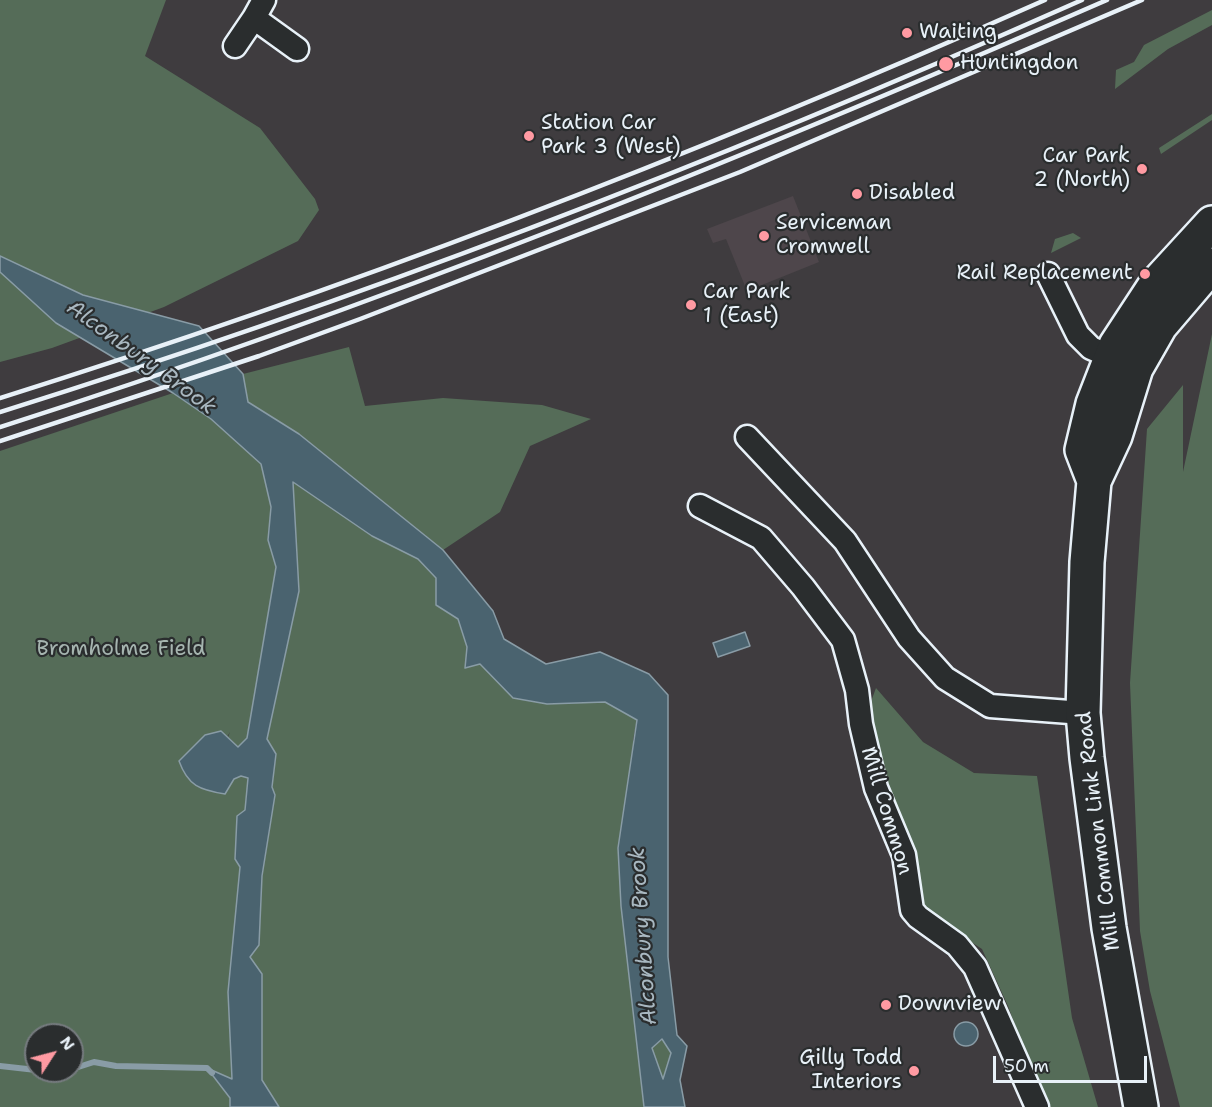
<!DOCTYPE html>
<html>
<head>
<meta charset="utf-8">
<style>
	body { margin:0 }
	#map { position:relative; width:1212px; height:1107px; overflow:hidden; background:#3f3c3f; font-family:"Shantell Sans",sans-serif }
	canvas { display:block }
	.north { position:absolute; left:24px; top:1023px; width:60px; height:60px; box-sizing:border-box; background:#2a2d2e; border:2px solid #767b7f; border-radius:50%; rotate:54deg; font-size:16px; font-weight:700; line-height:24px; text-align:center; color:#e8f1f8 }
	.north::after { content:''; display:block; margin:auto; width:21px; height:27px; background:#ff9aa2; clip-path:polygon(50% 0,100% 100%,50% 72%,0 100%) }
	.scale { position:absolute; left:993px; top:1056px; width:154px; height:27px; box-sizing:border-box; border:3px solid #e8f1f8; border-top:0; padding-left:8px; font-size:18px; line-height:21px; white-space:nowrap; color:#e8f1f8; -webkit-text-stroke:4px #2a2d2e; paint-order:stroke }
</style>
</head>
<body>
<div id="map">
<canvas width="1212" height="1107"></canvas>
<div class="north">N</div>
<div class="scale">50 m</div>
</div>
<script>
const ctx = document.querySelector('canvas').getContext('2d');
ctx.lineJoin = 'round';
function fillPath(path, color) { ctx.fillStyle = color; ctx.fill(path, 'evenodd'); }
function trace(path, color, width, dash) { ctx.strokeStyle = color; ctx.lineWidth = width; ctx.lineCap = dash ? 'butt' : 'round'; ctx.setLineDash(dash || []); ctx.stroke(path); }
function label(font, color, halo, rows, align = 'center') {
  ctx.font = font + ' "Shantell Sans",sans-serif'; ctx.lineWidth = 4.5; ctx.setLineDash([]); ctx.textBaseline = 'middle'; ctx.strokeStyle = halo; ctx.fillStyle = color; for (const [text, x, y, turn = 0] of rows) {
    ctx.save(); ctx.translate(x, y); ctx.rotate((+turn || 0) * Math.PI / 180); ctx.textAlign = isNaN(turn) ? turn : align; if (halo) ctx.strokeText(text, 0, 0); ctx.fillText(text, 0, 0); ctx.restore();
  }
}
fillPath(new Path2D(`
	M 793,196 L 819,262 L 747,291 L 726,239 L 713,243 L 707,229 Z`), '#4e464b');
fillPath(new Path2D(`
	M 0,0 L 166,0 L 145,56 L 260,128 L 315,199 L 319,210 L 298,241 L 164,307 L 52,348 L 0,362 Z
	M 1212,10 L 1212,25 L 1168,49 L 1115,89 L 1116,70 L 1134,62 L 1144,45 Z
	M 1212,114 L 1212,120 L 1161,154 L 1159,148 Z
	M 1073,233 L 1081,238 L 1051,253 L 1055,239 Z
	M 1212,334 L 1212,1107 L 1180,1107 L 1150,991 L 1140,931 L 1130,683 L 1147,429 L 1183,385 L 1183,472 Z
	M 349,347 L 365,406 L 443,398 L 542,405 L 591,419 L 530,446 L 500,512 L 443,550 L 299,434 L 248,402 L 243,374 Z
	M 173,393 L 211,419 L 261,464 L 271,507 L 268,540 L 276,567 L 247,738 L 238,747 L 228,737 L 230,732 L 227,737 L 234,779 L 241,776 L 248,778 L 245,810 L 235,859 L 240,867 L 233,1080 L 208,1069 L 230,1098 L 230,1107 L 0,1107 L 0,451 ZM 36,1035 L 72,1035 L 72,1071 L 36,1071 Z
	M 292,481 L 372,536 L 418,559 L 436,578 L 436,605 L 458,619 L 467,647 L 513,698 L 547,704 L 605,702 L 637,720 L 633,740 L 648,1107 L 279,1107 L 262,1080 L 250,957 L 259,945 L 262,876 L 275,795 L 272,788 L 276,754 L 266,739 L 299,591 Z
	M 876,688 L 923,742 L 974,773 L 1037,776 L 1072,1018 L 1098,1107 L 1045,1107 L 1008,1006 L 982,949 L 922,910 L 916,851 L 889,792 L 866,715 Z
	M 663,1039 L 671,1053 L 663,1080 L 652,1048 Z`), '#556c58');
const water = new Path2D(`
	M 0,256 L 83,295 L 199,326 L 243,374 L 248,402 L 299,434 L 443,550 L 493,611 L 504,639 L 546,664 L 600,652 L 649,674 L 668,695 L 668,957 L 677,1035 L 687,1046 L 680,1080 L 685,1107 L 644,1107 L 621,906 L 618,848 L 637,720 L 605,702 L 547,704 L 513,698 L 480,664 L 465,668 L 467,647 L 458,619 L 436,605 L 436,578 L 418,559 L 372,536 L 293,482 L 299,591 L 267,739 L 276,754 L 272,787 L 275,795 L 262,876 L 259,945 L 250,957 L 262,974 L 262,1080 L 279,1107 L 230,1107 L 230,1098 L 207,1068 L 232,1079 L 228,992 L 240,867 L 235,859 L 237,816 L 245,810 L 248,778 L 241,776 L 234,779 L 225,794 C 200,790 188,786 179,761 L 205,735 L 221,731 L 238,747 L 247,738 L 276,567 L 268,540 L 271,507 L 261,464 L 211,419 L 173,393 L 56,323 L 0,272 ZM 662,1039 L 671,1053 L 663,1079 L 652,1048 Z
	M 745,632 L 750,646 L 718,657 L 713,643 Z
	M954 1034a12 12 0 1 1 24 0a12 12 0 1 1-24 0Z`);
fillPath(water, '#4a636f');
trace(water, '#899ca6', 1.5);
trace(new Path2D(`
	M 0,1066 L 36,1070
	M 72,1069 L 94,1062 L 116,1066 L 207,1068 L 212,1073
	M 54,1071 L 66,1071`), '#899ca6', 6);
const street = new Path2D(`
	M 264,0 L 254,18 L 297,49
	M 235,46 L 254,18
	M 1048,274 L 1078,335 L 1091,348 L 1123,362
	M 747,437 L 845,541 L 909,638 L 945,678 L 990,706 L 1083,713
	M 700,506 L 761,538 L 803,587 L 843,640 L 857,690 L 861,724 L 876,788 L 904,855 L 912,910 L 918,917 L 957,945 L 975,967 L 1037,1107`);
const primary = new Path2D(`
	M 1094,481 L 1082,450 L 1093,404 L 1116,345 L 1156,284 L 1212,223
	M 1141,1107 L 1109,928 L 1087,758 L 1083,713 L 1087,562 L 1094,481 L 1115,436 L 1136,368 L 1160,326 L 1212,265`);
trace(street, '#e8f1f8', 27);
trace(primary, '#e8f1f8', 38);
trace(street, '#2a2d2e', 22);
trace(primary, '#2a2d2e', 33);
trace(new Path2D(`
	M 0,398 C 355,287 705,151 1045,0
	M 0,412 C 369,297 729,157 1082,0
	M 0,427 C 377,307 744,158 1107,0
	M 0,441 L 259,356 L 360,319 L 740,172 L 1142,0`), '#e8f1f8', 4.5);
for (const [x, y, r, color] of [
	[907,33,6,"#ff9aa2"],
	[946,64,8,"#ff9aa2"],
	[529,136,6,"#ff9aa2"],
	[1142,169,6,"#ff9aa2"],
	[857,194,6,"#ff9aa2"],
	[764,236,6,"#ff9aa2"],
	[1145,274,6,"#ff9aa2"],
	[691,305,6,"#ff9aa2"],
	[886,1005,6,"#ff9aa2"],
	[914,1071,6,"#ff9aa2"]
]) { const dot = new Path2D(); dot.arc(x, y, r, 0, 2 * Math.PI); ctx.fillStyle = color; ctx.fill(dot); trace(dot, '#2a2d2e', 2); }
label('21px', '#e8f1f8', '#2a2d2e', [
	["Waiting",919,33],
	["Huntingdon",960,64],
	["Station Car",541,124],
	["Park 3 (West)",541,148],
	["Car Park",1130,157,"right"],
	["2 (North)",1130,181,"right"],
	["Disabled",869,194],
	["Serviceman",776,224],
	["Cromwell",776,248],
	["Rail Replacement",1133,274,"right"],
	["Car Park",703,293],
	["1 (East)",703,317],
	["Downview",898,1005],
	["Gilly Todd",902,1059,"right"],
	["Interiors",902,1083,"right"]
], 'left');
label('21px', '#a6b5b0', '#2a2d2e', [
	["Bromholme Field",121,650]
]);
label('21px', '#e8f1f8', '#2a2d2e', [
	["Mill Common",886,811,73],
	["Mill Common Link Road",1099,831,-97]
]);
label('italic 22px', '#a9b8c1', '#2a2d2e', [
	["Alconbury Brook",141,358,36],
	["Alconbury Brook",644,936,-94]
]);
</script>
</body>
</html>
